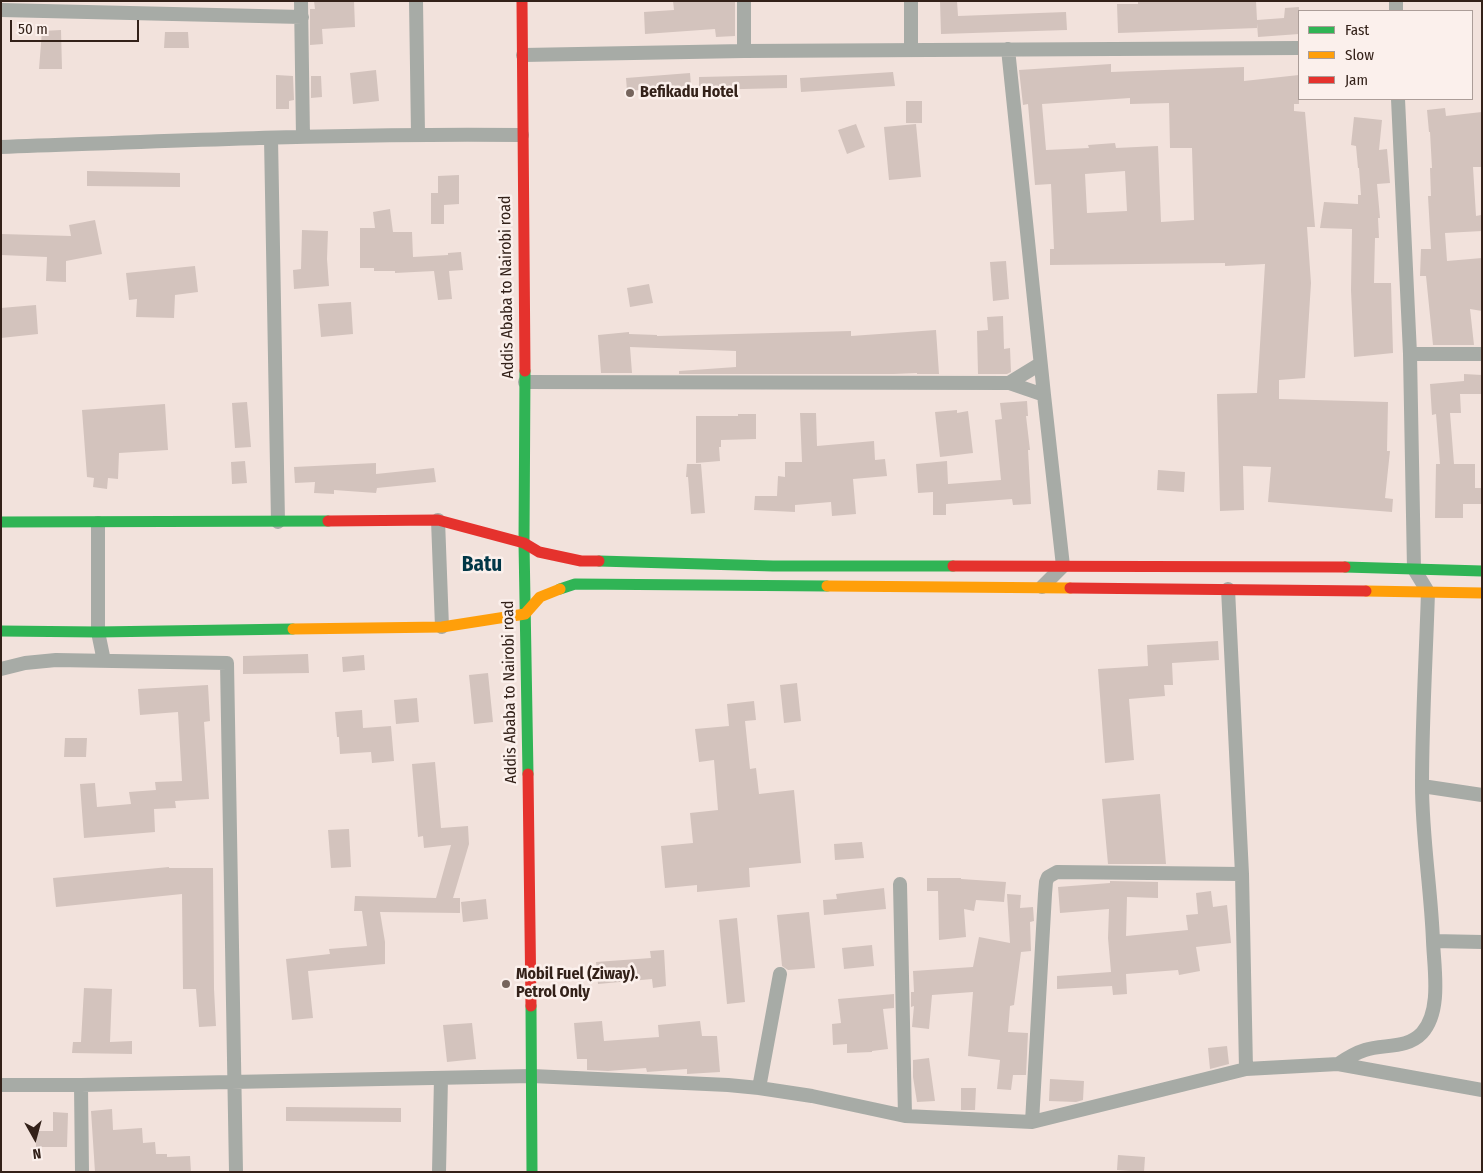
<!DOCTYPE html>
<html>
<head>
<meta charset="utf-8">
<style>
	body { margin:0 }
	#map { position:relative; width:1483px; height:1173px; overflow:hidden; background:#f2e2dc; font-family:"Fira Sans Condensed",sans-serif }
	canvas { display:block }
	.frame { position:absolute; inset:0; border:2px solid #332119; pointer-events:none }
	.legend { position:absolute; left:1298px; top:10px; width:175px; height:90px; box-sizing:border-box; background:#fbf0ec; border:1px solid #ab9d98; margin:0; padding:6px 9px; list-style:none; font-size:15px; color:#332119 }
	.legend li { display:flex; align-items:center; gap:10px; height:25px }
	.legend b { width:25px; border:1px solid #ab9d98 }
	.north { position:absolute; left:10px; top:1113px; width:50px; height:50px; -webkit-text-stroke:4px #fbf0ec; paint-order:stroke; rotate:173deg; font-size:14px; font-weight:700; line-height:20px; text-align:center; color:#332119 }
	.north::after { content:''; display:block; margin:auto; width:18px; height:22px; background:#332119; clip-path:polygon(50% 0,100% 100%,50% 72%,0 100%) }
	.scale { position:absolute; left:10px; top:20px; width:129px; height:22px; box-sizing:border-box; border:2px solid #332119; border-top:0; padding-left:6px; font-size:15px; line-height:18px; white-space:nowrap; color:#332119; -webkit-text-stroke:4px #fbf0ec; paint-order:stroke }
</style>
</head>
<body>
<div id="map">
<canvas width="1483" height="1173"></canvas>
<div class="frame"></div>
<ul class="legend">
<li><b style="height:6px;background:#30b455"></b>Fast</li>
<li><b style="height:6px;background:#ff9f0a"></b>Slow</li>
<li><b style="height:6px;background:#e5322d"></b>Jam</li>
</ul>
<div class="north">N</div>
<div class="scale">50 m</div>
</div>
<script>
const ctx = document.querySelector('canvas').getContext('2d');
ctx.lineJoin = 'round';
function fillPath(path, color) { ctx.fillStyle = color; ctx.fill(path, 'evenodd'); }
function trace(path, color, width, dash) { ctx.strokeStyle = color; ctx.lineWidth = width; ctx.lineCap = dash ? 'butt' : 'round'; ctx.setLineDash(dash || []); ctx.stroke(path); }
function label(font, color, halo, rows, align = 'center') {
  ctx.font = font + ' "Fira Sans Condensed",sans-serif'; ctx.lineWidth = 5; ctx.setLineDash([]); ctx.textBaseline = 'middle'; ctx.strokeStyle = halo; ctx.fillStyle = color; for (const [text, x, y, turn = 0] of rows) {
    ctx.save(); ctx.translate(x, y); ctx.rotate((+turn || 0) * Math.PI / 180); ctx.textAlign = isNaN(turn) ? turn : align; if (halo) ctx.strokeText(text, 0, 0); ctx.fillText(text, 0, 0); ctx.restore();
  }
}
fillPath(new Path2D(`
	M 314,1 L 354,1 L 355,27 L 322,29 L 323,44 L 310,45 L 310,9 L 315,9 Z
	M 673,1 L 735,1 L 735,36 L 716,37 L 715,29 L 645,34 L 644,12 L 674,10 Z
	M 940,1 L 957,1 L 958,16 L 1066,12 L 1067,30 L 941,34 Z
	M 1138,1 L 1256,1 L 1257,20 L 1284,18 L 1285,8 L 1299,7 L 1299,34 L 1258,37 L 1257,23 L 1257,28 L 1118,33 L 1117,4 L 1138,4 Z
	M 61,30 L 62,69 L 39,69 L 42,31 Z
	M 165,32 L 188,32 L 189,48 L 164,48 Z
	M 1111,64 L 1111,72 L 1244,67 L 1244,81 L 1299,75 L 1299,104 L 1294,104 L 1294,111 L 1305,112 L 1315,227 L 1307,227 L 1311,283 L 1305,378 L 1279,380 L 1279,399 L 1388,402 L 1387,451 L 1390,451 L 1385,498 L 1393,499 L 1392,512 L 1268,502 L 1271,467 L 1243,466 L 1244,510 L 1220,511 L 1217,394 L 1257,393 L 1265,264 L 1225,266 L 1225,263 L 1050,265 L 1050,249 L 1054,249 L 1051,184 L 1035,185 L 1028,104 L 1023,105 L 1019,70 ZM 1130,98 L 1130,104 L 1169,103 L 1170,148 L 1192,148 L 1194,220 L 1161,222 L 1158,146 L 1116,148 L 1115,143 L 1088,145 L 1089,148 L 1046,150 L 1042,104 ZM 1125,171 L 1127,211 L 1087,213 L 1085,174 Z
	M 376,70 L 379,101 L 353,104 L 350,73 Z
	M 893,72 L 895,86 L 801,92 L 800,78 Z
	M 690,73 L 691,86 L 627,91 L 626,78 Z
	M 276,75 L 293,76 L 294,100 L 289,101 L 289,109 L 276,109 Z
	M 787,75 L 787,88 L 699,90 L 699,77 Z
	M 311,76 L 321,76 L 322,97 L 311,98 Z
	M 906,101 L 922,101 L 922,123 L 906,123 Z
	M 1445,108 L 1446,116 L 1482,112 L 1482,167 L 1473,167 L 1476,216 L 1481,215 L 1482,231 L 1445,233 L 1447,261 L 1482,258 L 1482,311 L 1470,309 L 1474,345 L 1433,345 L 1426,276 L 1420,276 L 1421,249 L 1431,249 L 1428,196 L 1431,196 L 1430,168 L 1432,168 L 1430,132 L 1429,132 L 1427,110 Z
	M 1354,117 L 1382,120 L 1379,150 L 1387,149 L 1390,183 L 1377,184 L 1380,218 L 1378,218 L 1379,238 L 1375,238 L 1374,283 L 1391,283 L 1393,353 L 1354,357 L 1351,290 L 1352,229 L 1320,228 L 1324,202 L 1358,204 L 1358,195 L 1361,195 L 1359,168 L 1358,168 L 1356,146 L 1351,145 Z
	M 856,124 L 865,147 L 847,154 L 838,130 Z
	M 916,124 L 921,177 L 889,180 L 884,127 Z
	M 87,171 L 180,173 L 180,187 L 87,186 Z
	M 459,175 L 459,204 L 444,205 L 444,224 L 431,224 L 431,193 L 438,193 L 438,176 Z
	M 390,209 L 393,232 L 412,232 L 413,257 L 448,255 L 448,253 L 461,252 L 463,270 L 449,271 L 452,299 L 438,300 L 434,271 L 395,273 L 395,271 L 374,271 L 374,268 L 360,268 L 360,228 L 375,228 L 373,212 Z
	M 95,220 L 102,254 L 66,261 L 66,282 L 46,281 L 47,257 L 1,255 L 1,234 L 71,236 L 69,225 Z
	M 302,230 L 328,231 L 327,259 L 329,286 L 294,289 L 293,270 L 301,269 Z
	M 1006,261 L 1009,299 L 993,301 L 990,262 Z
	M 195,266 L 198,292 L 175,295 L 174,318 L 136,317 L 137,299 L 129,300 L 126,273 Z
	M 649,284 L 653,303 L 630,307 L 627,288 Z
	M 351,302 L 353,334 L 321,337 L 318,304 Z
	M 36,305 L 38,334 L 1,338 L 1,308 Z
	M 1003,316 L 1004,349 L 1010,348 L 1011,372 L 1007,374 L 978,374 L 977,331 L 988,330 L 987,317 Z
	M 936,330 L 939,374 L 917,374 L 917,373 L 894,374 L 679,374 L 679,371 L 736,367 L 736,351 L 630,347 L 632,373 L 601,373 L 598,335 L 629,332 L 629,334 L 657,335 L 657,336 L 851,331 L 851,336 Z
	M 1464,374 L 1482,375 L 1482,394 L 1460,394 L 1461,413 L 1450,413 L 1454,464 L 1475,464 L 1475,488 L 1482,488 L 1482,504 L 1463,504 L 1463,518 L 1435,518 L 1436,464 L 1440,464 L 1436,414 L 1432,415 L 1430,384 L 1464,381 Z
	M 1027,401 L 1028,416 L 1026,416 L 1030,450 L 1028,450 L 1031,504 L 1013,505 L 1012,499 L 946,504 L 946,515 L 933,515 L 933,492 L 918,493 L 916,464 L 947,461 L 948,484 L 1001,480 L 995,420 L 1002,419 L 1000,403 Z
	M 247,402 L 251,447 L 235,448 L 232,403 Z
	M 165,404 L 168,450 L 119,453 L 118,479 L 108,478 L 107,489 L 93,487 L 94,478 L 87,477 L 82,410 Z
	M 957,410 L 957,413 L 968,411 L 973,453 L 940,457 L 935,412 Z
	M 800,413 L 816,413 L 817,446 L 874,441 L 875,460 L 885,459 L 887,476 L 853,479 L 856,514 L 832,516 L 831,502 L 795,505 L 795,512 L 754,510 L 755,496 L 777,496 L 778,476 L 785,477 L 785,462 L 802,462 Z
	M 738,414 L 756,414 L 756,439 L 721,440 L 721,447 L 719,447 L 720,461 L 696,463 L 696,416 L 738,416 Z
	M 245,461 L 247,483 L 232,484 L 231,462 Z
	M 376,463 L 376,474 L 434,468 L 436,482 L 377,488 L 376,493 L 334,490 L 334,494 L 314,493 L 315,482 L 295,483 L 294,467 Z
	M 687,464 L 701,464 L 705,513 L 691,514 L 688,477 L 686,477 Z
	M 1158,470 L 1185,472 L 1184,492 L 1157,490 Z
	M 1218,641 L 1219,660 L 1172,663 L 1173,685 L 1164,685 L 1165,696 L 1129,699 L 1134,760 L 1105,763 L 1098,669 L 1148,666 L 1147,645 Z
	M 308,654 L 309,673 L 243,674 L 243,656 Z
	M 364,655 L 365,670 L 343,672 L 342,657 Z
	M 488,673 L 493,722 L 474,724 L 469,675 Z
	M 797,683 L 801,721 L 784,723 L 780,685 Z
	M 208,685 L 210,721 L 204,722 L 209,799 L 175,801 L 176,808 L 154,809 L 155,832 L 84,838 L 80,784 L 95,783 L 97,807 L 131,804 L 129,792 L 156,790 L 155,782 L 182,781 L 178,712 L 140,715 L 138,689 Z
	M 417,698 L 419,722 L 396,724 L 394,700 Z
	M 754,701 L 756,720 L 745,721 L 750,769 L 756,768 L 759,794 L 794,790 L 801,863 L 749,868 L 750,887 L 697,892 L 697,885 L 665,888 L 661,846 L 693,843 L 690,813 L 718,810 L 714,760 L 699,762 L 695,729 L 729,726 L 727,704 Z
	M 362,710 L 363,728 L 391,726 L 394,761 L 372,763 L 371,752 L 340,754 L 339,737 L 337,737 L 335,712 Z
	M 65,738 L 87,738 L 86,757 L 64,757 Z
	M 435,762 L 441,828 L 468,826 L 469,844 L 453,898 L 460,898 L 460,913 L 380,912 L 385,942 L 385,964 L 308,971 L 313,1018 L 292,1020 L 286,959 L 330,954 L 329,949 L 367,946 L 362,911 L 354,911 L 355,896 L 436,898 L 451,845 L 424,848 L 423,836 L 418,837 L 412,764 Z
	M 1160,794 L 1166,864 L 1108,864 L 1102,799 Z
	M 349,829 L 351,867 L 331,868 L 328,830 Z
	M 862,842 L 864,858 L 835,860 L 834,844 Z
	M 169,867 L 169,868 L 213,868 L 214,989 L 216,1026 L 199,1027 L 196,989 L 183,989 L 182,894 L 56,907 L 53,878 Z
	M 927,878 L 961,878 L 961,879 L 1006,882 L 1004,902 L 976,900 L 974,911 L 964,909 L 966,937 L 939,940 L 938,891 L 927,891 Z
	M 1110,881 L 1158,882 L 1158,898 L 1127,897 L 1126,936 L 1188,930 L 1186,915 L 1198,914 L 1196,893 L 1211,891 L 1213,907 L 1227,905 L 1231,943 L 1196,947 L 1200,971 L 1179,975 L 1178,970 L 1126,974 L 1127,994 L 1113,995 L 1112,986 L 1057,989 L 1057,976 L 1111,972 L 1108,938 L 1109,909 L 1060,913 L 1058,887 L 1110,883 Z
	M 884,888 L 886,909 L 824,915 L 823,900 L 837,899 L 836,894 Z
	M 1007,894 L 1021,895 L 1020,908 L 1033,907 L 1034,921 L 1030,922 L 1031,951 L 1021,952 L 1014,1005 L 1010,1006 L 1008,1032 L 1028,1033 L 1026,1075 L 1013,1075 L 1011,1090 L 997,1089 L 1000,1060 L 968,1056 L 973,992 L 932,995 L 929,1029 L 912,1027 L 914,1006 L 911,1007 L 911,992 L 914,992 L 913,971 L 973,967 L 979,937 L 1010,943 Z
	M 486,899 L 488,919 L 463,922 L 461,902 Z
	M 809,912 L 815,968 L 788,970 L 782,966 L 777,915 Z
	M 737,918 L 745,1002 L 727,1004 L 719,920 Z
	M 872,945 L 874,966 L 844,969 L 842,948 Z
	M 664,950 L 666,986 L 653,988 L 652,979 L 598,984 L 596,962 L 651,958 L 650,951 Z
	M 84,988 L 112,989 L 110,1042 L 132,1041 L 132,1054 L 72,1053 L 73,1042 L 81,1042 Z
	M 894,994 L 894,1008 L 883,1009 L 888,1049 L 872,1051 L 872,1052 L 847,1053 L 847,1044 L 833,1045 L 832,1024 L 841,1023 L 838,999 Z
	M 602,1021 L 604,1041 L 659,1037 L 658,1025 L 700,1021 L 702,1036 L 717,1036 L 720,1072 L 687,1074 L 687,1069 L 647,1072 L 646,1068 L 608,1071 L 587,1070 L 587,1059 L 577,1059 L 574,1023 Z
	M 472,1023 L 476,1059 L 447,1062 L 443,1025 Z
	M 1227,1046 L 1229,1064 L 1210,1069 L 1208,1048 Z
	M 929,1058 L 935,1101 L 917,1102 L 913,1077 L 913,1060 Z
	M 1050,1079 L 1084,1081 L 1083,1100 L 1076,1102 L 1049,1101 Z
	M 961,1088 L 976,1088 L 975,1110 L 961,1110 Z
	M 286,1107 L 401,1108 L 401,1122 L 286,1121 Z
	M 112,1109 L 113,1130 L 142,1128 L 143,1143 L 155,1142 L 156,1154 L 167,1154 L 167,1157 L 190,1156 L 191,1172 L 95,1172 L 91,1111 Z
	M 53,1112 L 68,1113 L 67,1147 L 36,1147 L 36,1131 L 53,1131 Z
	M 1118,1155 L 1145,1157 L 1144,1172 L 1117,1170 Z`), '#d3c3bd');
trace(new Path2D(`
	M 301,1 L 303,137
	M 416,1 L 418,134
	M 744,1 L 744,51
	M 1,10 L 302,17
	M 1396,11 L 1396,1
	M 1008,49 L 1044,395 L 1063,566 L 1042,587
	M 911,50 L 911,1
	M 523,55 L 744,51 L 1299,48
	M 271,138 L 278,522
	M 1,147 C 175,141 348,133 522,135
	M 1410,354 L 1482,354
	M 525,382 L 1009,383 L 1044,395
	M 1009,383 L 1040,364
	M 438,520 L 442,627
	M 98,523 L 98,632 L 104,661
	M 1228,589 L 1242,874 L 1246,1069
	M 1,669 L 25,663 L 56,660 L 227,663 L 236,1172
	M 1422,786 L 1482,795
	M 900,884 L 905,1116
	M 1433,941 L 1482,942
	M 1338,1064 C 1347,1058 1355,1053 1365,1050 C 1384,1044 1407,1049 1422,1033 C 1442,1011 1434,968 1433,941 C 1431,889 1422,837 1422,785 C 1422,721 1426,656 1428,592 L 1414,569 L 1410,354 L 1398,99
	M 1,1085 L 81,1085 L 532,1076 L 728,1085 L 759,1088 L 812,1096 L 905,1116 L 1032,1122 L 1246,1069 L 1338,1064 L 1482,1090
	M 81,1085 L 82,1172
	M 759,1088 L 780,974
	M 1032,1122 L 1045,894 L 1046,882 L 1048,877 L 1057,872 L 1242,874
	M 439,1172 L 441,1078`), '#a7aba6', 14);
trace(new Path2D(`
	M 525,371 L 524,543 L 528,774
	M 1,522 L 328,521
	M 599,561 L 773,566 L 953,566
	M 1345,567 L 1482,571
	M 560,589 L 575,584 L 827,586
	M 1,631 L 98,632 L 293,629
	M 531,1006 L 532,1172`), '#30b455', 11);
trace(new Path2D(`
	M 827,586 L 1070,588
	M 1366,591 L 1482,593
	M 293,629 L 442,627 L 525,614 L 540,597 L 560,589`), '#ff9f0a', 11);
trace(new Path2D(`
	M 522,1 L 525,371
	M 328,521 L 438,520 L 524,543 L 539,552 L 581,561 L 599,561
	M 953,566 L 1345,567
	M 1070,588 L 1366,591
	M 528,774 L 531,1006`), '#e5322d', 11);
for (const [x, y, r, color] of [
	[630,93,5,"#76655d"],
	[506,984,5,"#76655d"]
]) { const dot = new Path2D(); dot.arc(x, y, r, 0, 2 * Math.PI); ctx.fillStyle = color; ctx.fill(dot); trace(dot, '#fbf0ec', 2); }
label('bold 16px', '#332119', '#fbf0ec', [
	["Befikadu Hotel",640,93],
	["Mobil Fuel (Ziway).",516,975],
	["Petrol Only",516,993]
], 'left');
label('16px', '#332119', '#fbf0ec', [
	["Addis Ababa to Nairobi road",507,287,-91],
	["Addis Ababa to Nairobi road",510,692,-91]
]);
label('bold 21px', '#003747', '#fbf0ec', [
	["Batu",482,565]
]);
</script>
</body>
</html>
